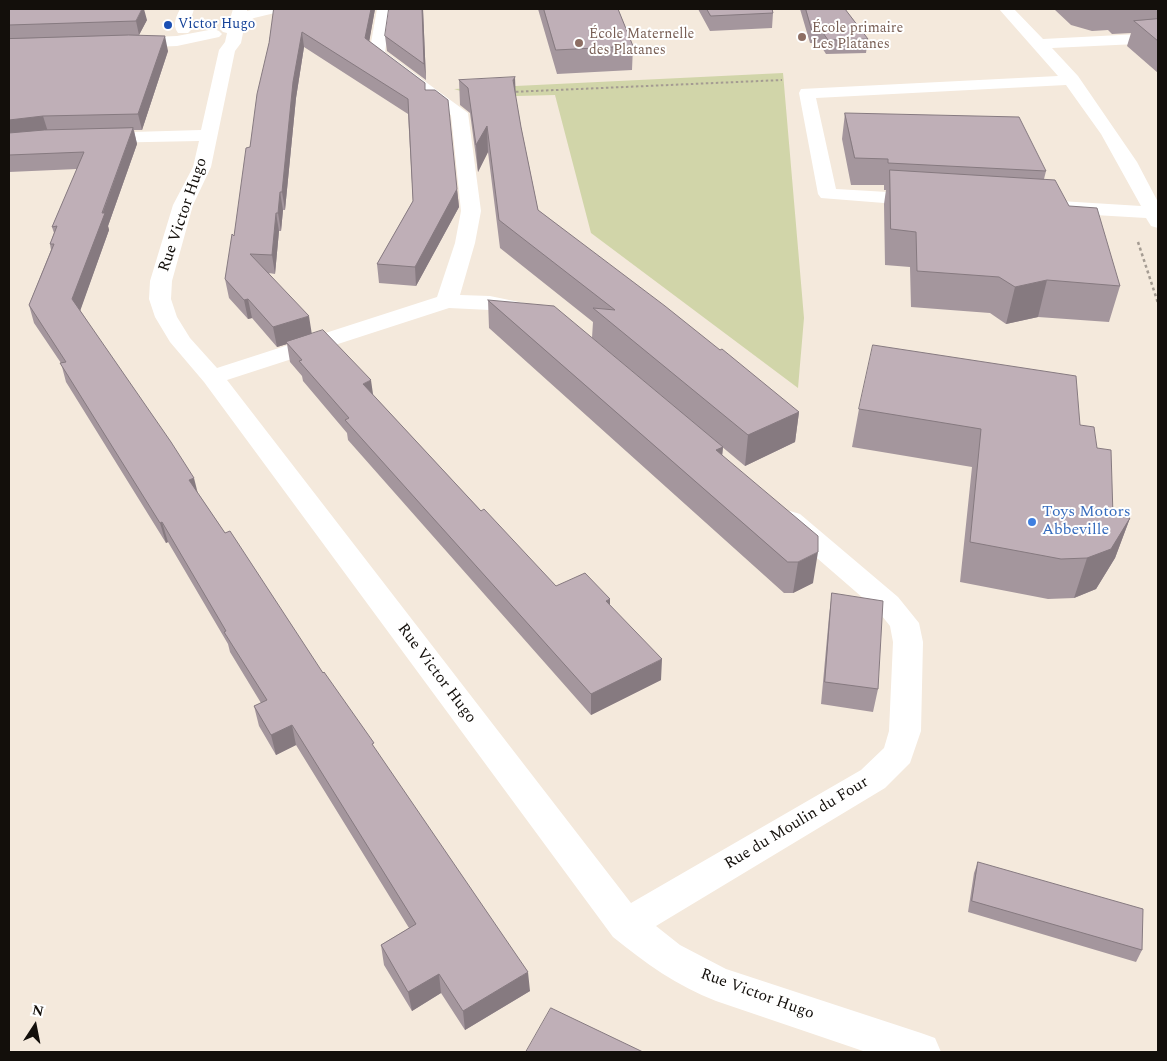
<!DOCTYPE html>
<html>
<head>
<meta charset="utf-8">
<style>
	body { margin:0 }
	#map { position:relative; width:1167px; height:1061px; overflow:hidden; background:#f4e9dc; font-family:Spectral,serif }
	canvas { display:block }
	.frame { position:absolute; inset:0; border:10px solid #130f0b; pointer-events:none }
	.north { position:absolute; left:10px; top:1001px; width:50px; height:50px; -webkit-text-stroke:4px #fff; paint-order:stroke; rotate:11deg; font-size:14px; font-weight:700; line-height:20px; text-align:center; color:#130f0b }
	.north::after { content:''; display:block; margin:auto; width:18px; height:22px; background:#130f0b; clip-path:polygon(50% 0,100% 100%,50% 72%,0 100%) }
</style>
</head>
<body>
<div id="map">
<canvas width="1167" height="1061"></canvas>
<div class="frame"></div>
<div class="north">N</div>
</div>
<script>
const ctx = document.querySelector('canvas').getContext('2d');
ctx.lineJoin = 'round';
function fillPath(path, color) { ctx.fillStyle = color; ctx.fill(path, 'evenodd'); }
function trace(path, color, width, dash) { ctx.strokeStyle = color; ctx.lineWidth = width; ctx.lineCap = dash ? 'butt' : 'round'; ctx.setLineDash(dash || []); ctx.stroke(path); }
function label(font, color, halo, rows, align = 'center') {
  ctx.font = font + ' Spectral,serif'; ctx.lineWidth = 4; ctx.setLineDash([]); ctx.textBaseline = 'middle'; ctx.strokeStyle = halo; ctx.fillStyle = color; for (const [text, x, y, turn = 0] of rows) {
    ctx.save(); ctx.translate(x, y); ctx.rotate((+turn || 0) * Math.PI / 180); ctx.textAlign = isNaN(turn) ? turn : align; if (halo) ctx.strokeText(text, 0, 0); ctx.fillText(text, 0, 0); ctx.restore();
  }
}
fillPath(new Path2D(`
	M 783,73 L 804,318 L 798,388 L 591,233 L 555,95 L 480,97 L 454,89 Z`), '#d1d5a9');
trace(new Path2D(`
	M 511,92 L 782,80`), '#a49b92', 2, [2.5, 2.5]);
trace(new Path2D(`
	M 1138,242 L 1158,303`), '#a49b92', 2.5, [3, 3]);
fillPath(new Path2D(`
	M 180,9 L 194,9 L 190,22 L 191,30 L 188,33 L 178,33 C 172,25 176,17 180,9 Z
	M 233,9 L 247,9 L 247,11 L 256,9 L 281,9 L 279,12 L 254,18 L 245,23 L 241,43 L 235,51 L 211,167 L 193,205 L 172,281 L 171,299 L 177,317 L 190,338 L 217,368 L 437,297 L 455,243 L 461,211 L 451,115 L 369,54 L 377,9 L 391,9 L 385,52 L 468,113 L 481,211 L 475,243 L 460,295 L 490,296 L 533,305 L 536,310 L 533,315 L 525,317 L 490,310 L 449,308 L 227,380 L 631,903 L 861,770 L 884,748 L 889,731 L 893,642 L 890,626 L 878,611 L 780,526 L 776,520 L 780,514 L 790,511 L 800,514 L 898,597 L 919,623 L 923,642 L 921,731 L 910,763 L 885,788 L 656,926 L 680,945 L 726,969 L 921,1033 L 935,1038 L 941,1052 L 866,1052 L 716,1001 C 677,986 645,963 613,937 L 204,382 L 170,342 L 155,317 L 149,299 L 150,281 L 173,205 L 193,167 L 199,141 L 98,143 L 92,142 L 89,138 L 92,134 L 98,133 L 201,130 L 219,50 L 225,42 L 227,33 L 223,32 L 220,29 L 230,19 Z
	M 999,9 L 1014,9 L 1043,39 L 1158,33 L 1158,43 L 1052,48 L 1078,76 L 1137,162 L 1158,202 L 1158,228 L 1151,226 L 1146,218 L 1060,213 L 1053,211 L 1050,207 L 1053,203 L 1060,201 L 1141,206 L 1101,134 L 1066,85 L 816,98 L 836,189 L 922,194 L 929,196 L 932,200 L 929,204 L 922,206 L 821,198 L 818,194 L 799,93 L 801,89 L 1058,76 Z
	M 214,29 L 219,31 L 222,34 L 219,37 L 177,46 L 128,48 L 122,46 L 120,43 L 122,40 L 128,38 L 177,36 Z`), '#fff');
fillPath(new Path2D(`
	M 9,9 L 147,20 L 139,35 L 168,51 L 142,130 L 134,130 L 137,144 L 108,226 L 109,230 L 80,310 L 197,492 L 225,533 L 375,749 L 530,991 L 465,1030 L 441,993 L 412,1011 L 384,965 L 381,945 L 409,928 L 296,745 L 276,755 L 259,726 L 254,706 L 261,703 L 230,652 L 228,644 L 168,542 L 166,543 L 66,382 L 61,363 L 34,323 L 29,305 L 51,250 L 50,244 L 54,233 L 52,227 L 77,169 L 9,172 Z
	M 274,9 L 375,9 L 369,41 L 426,90 L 457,189 L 459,207 L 416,286 L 379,283 L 377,264 L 413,201 L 408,114 L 304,47 L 296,98 L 285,210 L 283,210 L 281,231 L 279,231 L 275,274 L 269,273 L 312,334 L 373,395 L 481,511 L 556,586 L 610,599 L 610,606 L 661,680 L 591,715 L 348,440 L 347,433 L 303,381 L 302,376 L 290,362 L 287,344 L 277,347 L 252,318 L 248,319 L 229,298 L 225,279 L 234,236 L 269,43 Z
	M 423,9 L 426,80 L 387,51 L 385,36 Z
	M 538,9 L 618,9 L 633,46 L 632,70 L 557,74 Z
	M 698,9 L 772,9 L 773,13 L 772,28 L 710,31 Z
	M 800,9 L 845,9 L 868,39 L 866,53 L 826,54 L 819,43 L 810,43 Z
	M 1054,9 L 1158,9 L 1158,73 L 1127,46 L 1131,33 L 1112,34 L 1108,30 L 1092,31 L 1071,25 Z
	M 459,80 L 515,93 L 521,127 L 538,210 L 799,412 L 795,442 L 745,466 L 592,338 L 593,322 L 500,248 L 488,152 L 478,172 L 470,113 L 460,105 Z
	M 845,113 L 1046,171 L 1044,179 L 1069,206 L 1120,286 L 1109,322 L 1038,317 L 1006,324 L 990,313 L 911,307 L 910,267 L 885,265 L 884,204 L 886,190 L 884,190 L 884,185 L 851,185 L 842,139 Z
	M 488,300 L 723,447 L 722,455 L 813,583 L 793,593 L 784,593 L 489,328 Z
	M 859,409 L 1080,425 L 1097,448 L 1113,516 L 1130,518 L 1115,558 L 1096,589 L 1074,598 L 1048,599 L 960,582 L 972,467 L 852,447 Z
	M 832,593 L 878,689 L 873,712 L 821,704 L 829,616 Z
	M 978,862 L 1142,950 L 1136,962 L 968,912 L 974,873 Z`), '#a4969d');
fillPath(new Path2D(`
	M 142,9 L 144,9 L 147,20 L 139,35 L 136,21 Z
	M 371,9 L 375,9 L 367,54 L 365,38 Z
	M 422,9 L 423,9 L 426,80 L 424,64 Z
	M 302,32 L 304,47 L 296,98 L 285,210 L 282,192 L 293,82 Z
	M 165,36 L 168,51 L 142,130 L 138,114 Z
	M 515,77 L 516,102 L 513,80 Z
	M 43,116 L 48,132 L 9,137 L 9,120 Z
	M 487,126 L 488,152 L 478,172 L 476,145 Z
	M 133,128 L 137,144 L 108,226 L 109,230 L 78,317 L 72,299 Z
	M 457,189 L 459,207 L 416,286 L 415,267 Z
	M 280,192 L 283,210 L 281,231 L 278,213 Z
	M 276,213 L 279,231 L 275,274 L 272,255 Z
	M 1047,280 L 1038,317 L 1006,324 L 1015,287 Z
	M 248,299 L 252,318 L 248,319 L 244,300 Z
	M 309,316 L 312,335 L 286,342 L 287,344 L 277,347 L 273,327 Z
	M 371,380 L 374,401 L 363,384 Z
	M 799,412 L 795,442 L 745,466 L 748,435 Z
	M 723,447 L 720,477 L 716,450 Z
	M 194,478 L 199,498 L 189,480 Z
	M 1130,518 L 1115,558 L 1096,589 L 1074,598 L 1087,558 Z
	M 162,522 L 168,542 L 166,543 L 160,523 Z
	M 818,552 L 813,583 L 793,593 L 798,562 Z
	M 610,599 L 610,620 L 606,601 Z
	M 662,659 L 661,680 L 591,715 L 591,694 Z
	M 292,725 L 296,745 L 276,755 L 271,735 Z
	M 528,972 L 530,991 L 465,1030 L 463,1011 Z
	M 439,974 L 441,993 L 412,1011 L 408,992 Z`), '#867a80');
const building = new Path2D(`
	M 9,9 L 142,9 L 136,21 L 9,25 Z
	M 274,9 L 371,9 L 365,38 L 425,83 L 425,90 L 435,90 L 448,100 L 457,189 L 415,267 L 377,264 L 413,201 L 408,99 L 302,32 L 293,82 L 282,192 L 280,192 L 278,213 L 276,213 L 272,255 L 250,254 L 309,316 L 273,327 L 248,299 L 244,300 L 225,279 L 232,234 L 234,236 L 246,148 L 250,147 L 257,94 L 269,43 Z
	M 389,9 L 422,9 L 424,64 L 385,36 Z
	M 544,9 L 618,9 L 633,46 L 556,50 Z
	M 707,9 L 772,9 L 773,13 L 711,16 Z
	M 806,9 L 845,9 L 868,39 L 828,40 L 821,30 L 812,30 Z
	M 1158,19 L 1158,41 L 1134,21 Z
	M 129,35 L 165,36 L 138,114 L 43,116 L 9,120 L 9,39 Z
	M 515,77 L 513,80 L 521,127 L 538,210 L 665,306 L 720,350 L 722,349 L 799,412 L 748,435 L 593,308 L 615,310 L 499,220 L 487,126 L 476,145 L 468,88 L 459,80 Z
	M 845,113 L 1019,117 L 1046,171 L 888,163 L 888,159 L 855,158 Z
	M 133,128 L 102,213 L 105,213 L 72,299 L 171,442 L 194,478 L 189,480 L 225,533 L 230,531 L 323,673 L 324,672 L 374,743 L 372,744 L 528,972 L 463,1011 L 439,974 L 408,992 L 381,945 L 416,924 L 292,725 L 271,735 L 254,706 L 267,700 L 224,632 L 226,631 L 162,522 L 160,523 L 60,363 L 66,362 L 29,305 L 54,244 L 50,244 L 57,226 L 52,227 L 84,152 L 9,155 L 9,133 L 44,130 Z
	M 890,170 L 1055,180 L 1069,206 L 1097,208 L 1120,286 L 1047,280 L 1015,287 L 999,277 L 917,271 L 916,232 L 891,229 Z
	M 488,300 L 554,306 L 723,447 L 716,450 L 818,536 L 818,552 L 798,562 L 788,562 Z
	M 323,330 L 371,380 L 363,384 L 481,511 L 484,509 L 556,586 L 585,573 L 610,599 L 606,601 L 662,659 L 591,694 L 345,420 L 349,418 L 299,361 L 302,360 L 286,342 Z
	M 873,345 L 1076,376 L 1080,425 L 1094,427 L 1097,448 L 1111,450 L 1113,516 L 1130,518 L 1111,549 L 1087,558 L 1061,559 L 970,542 L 981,429 L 859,409 Z
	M 832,593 L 883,601 L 878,689 L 825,682 Z
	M 978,862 L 1143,909 L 1142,950 L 972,901 Z
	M 551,1008 L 643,1052 L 526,1052 Z`);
fillPath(building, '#bfafb7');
trace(building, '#867a80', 1);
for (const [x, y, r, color] of [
	[168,25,5,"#1a4fb4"],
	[802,37,5,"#8d6e63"],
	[579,43,5,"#8d6e63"],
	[1032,522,5,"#3f7fe0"]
]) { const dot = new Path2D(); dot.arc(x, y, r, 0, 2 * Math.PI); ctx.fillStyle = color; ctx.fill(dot); trace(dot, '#fff', 2); }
label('14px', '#164399', '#fff', [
	["Victor Hugo",178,25]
], 'left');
label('14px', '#785e54', '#fff', [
	["École primaire",812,29],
	["Les Platanes",812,45],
	["École Maternelle",589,35],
	["des Platanes",589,51]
], 'left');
label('16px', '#130f0b', '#fff', [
	["Rue Victor Hugo",184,215,-71],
	["Rue Victor Hugo",436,674,53],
	["Rue du Moulin du Four",797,824,-31],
	["Rue Victor Hugo",757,995,20]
]);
label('16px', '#366cbe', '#fff', [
	["Toys Motors",1042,513],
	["Abbeville",1042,531]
], 'left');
</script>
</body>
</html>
